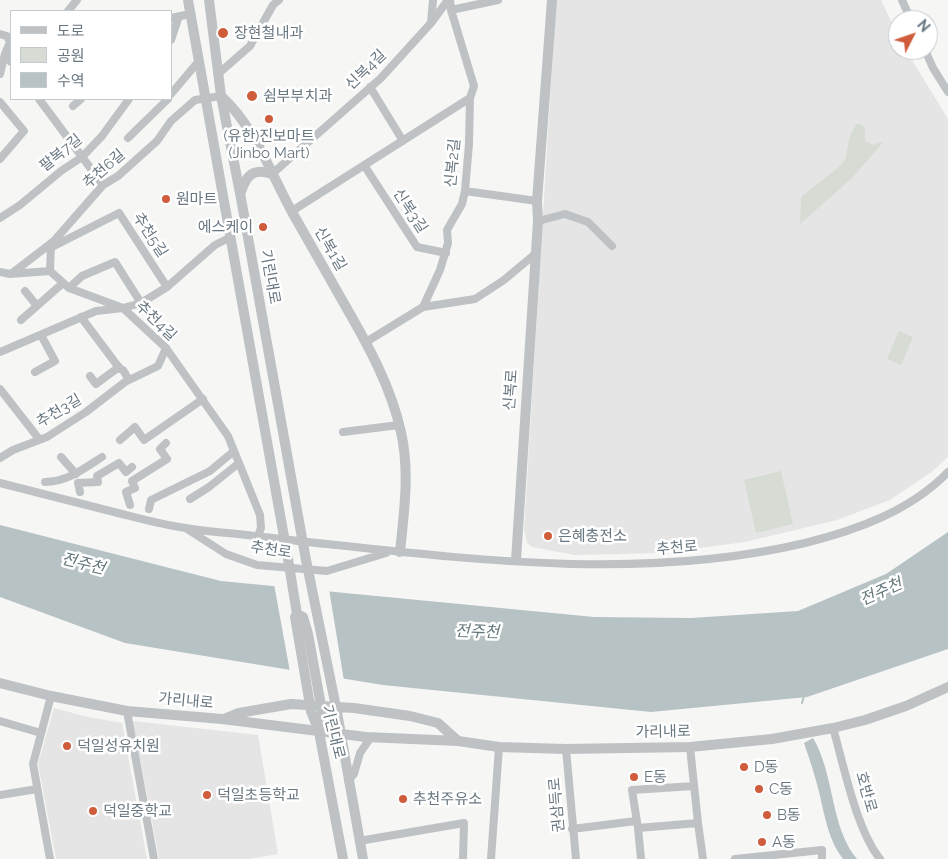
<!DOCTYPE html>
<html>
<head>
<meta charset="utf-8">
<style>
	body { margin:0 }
	#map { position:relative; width:948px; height:859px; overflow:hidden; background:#f6f6f4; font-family:Raleway,"Noto Sans KR",sans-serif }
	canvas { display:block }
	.legend { position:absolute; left:10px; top:10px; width:162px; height:90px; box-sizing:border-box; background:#fff; border:1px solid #c3c9cd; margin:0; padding:6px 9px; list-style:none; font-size:15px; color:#697781 }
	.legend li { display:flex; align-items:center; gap:10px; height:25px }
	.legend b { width:25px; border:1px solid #c3c9cd }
	.north { position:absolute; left:888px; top:10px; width:50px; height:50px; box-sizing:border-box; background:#fff; border:1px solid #c3c9cd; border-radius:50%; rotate:49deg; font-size:14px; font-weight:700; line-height:20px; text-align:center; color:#697781 }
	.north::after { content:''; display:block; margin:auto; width:18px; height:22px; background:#cf5c3b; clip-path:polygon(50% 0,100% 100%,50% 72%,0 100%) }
</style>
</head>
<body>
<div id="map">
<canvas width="948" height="859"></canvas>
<ul class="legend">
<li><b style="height:6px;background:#bec2c5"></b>도로</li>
<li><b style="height:14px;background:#d6dbd3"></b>공원</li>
<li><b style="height:14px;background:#b7c2c5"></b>수역</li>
</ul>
<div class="north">N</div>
</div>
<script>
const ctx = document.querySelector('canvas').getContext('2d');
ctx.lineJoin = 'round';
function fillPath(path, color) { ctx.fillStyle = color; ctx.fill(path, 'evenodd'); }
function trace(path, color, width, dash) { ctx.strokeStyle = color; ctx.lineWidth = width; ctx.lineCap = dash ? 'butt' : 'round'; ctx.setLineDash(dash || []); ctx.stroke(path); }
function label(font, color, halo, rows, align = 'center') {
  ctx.font = font + ' Raleway,"Noto Sans KR",sans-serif'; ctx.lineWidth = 5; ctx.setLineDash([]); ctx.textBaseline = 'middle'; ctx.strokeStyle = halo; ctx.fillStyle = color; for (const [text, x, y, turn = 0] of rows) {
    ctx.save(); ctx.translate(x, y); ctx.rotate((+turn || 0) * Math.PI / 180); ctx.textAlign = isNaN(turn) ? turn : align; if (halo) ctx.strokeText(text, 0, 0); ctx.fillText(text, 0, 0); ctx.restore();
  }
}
fillPath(new Path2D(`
	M 556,0 L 881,0 L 898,36 L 898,50 L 906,50 L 948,119 L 948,457 L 930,473 L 890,500 L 837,520 L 745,542 L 661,553 L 575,555 L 532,547 L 527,543 L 524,529 Z
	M 54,708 L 88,717 L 122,723 L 147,859 L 56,859 L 38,764 Z
	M 133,721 L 258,735 L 278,854 L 249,859 L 159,859 Z`), '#e4e5e4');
fillPath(new Path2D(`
	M 856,124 L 861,124 L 865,128 L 865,141 L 873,145 L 884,141 L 852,178 L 800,224 L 801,197 L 839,167 L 846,158 L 849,139 Z
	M 899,331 L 913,337 L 901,365 L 887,359 Z
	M 781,471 L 793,524 L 756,533 L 744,480 Z`), '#d6dbd3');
fillPath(new Path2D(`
	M 0,525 L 221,581 L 594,617 L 691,618 L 798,611 L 886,574 L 948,532 L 948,649 L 807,697 L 651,712 L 383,685 L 125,643 L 0,597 Z
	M 813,738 C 835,775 830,827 857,859 L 843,859 C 829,841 825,818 820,796 C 816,778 810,761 804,743 Z`), '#b7c2c5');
fillPath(new Path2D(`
	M 274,584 L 329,589 L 344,681 L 290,672 Z`), '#f6f6f4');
trace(new Path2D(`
	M 802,703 L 804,696`), '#b7c2c5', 2);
trace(new Path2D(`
	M 902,0 L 911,20
	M 451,10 L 498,0
	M 68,11 L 77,0
	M 171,18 L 190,14
	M 431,23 L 433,0
	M 0,34 L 7,36 L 10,42 L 5,54 L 11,62
	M 171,40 L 179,16
	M 925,50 L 933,68 L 948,92
	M 0,74 L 5,54
	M 218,74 L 250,46 L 273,5 L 279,0
	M 370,87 L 403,141
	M 171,94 L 198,62
	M 39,99 L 103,185
	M 0,102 L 24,131 L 0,159
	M 73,106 L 81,99
	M 128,138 L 168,99
	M 364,165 L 417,247 L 446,253
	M 272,174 L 381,78 L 431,23 L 448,0
	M 465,191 L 537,201
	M 292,211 L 470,98
	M 0,218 L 20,205 L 61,171 L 82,157 L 102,136 L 129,99
	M 538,221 L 565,214 L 588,222 L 612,246
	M 50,248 L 119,213 L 167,287
	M 50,271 L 51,244
	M 0,272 L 10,274 L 50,271 L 69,288 L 123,308 L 166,348 L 228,436 L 260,515 L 261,528 L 258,536
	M 11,274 L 54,241 L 103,185 L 118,176 L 157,141 L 171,121 L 195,100 L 221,96
	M 69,288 L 82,276 L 115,262 L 141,303
	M 25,291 L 37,306
	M 423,307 L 475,299 L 504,280 L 535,254
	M 81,317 L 120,369 L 123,370 L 129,380
	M 21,320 L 63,283
	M 366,342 L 423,307 L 440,270 L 448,243 L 447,230 L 462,204 L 465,191 L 469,144 L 470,98 L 474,86 L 451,10 L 450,0
	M 0,352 L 96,311 L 123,308 L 141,303 L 167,287 L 215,245 L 231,237
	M 35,372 L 55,361 L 41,335
	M 90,376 L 96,384 L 119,367
	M 0,389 L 39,439
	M 343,432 L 399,425
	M 120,440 L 135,427 L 144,440 L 203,399
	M 61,457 L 76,474
	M 0,458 L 13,450 L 47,437 L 86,412 L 125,382 L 158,366 L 166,348
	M 45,482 C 67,482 85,468 102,457
	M 0,483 C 38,493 76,502 114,512 C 138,518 162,525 186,528 C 208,532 231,533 254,536 C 278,538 303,542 327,544 C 484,561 649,580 805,543 C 857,530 910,511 948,472
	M 80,492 L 78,483 L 98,482 L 97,476 L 119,463 L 126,472 L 132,467
	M 190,499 L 209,487 L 239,463
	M 130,505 L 126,492 L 135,488 L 132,481 L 167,459 L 160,449 L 166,443
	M 149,509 L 151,500 L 210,471 L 234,451
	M 187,529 L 226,554 L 257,565 L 327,571 L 386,553
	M 127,711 L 154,859
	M 0,721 L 41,733
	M 833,728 C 844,766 856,829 880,859
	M 690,747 L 698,823 L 703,859
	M 566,749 L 576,859
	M 348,781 L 354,774 L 360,753 L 371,737
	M 0,795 L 37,789
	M 638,828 L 632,790 L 694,786
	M 572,829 L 636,821
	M 359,841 L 464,823 L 463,859
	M 50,859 L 33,764 L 51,696
	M 491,859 L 499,747
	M 641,859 L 638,828 L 698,823
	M 735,859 L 822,850 L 822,859`), '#bec2c5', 8);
trace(new Path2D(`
	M 188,0 L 288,559
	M 209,0 L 221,96 L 240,193 L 306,560
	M 221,96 C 255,127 270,172 292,212 C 310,244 328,275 346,307 C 369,347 391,387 401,432 C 410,472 404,512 400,552
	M 241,192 C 246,176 253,167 272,174
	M 516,560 L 538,221 L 537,201 L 552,0
	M 0,683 L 51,696 L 127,711 L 222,719 L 366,737 L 458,741 L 499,747 L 566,749 L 690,747 L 772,739 L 833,728 L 865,720 L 906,706 L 948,687
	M 311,711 L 319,732 L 343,859
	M 322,711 L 325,723 L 338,733
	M 337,712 L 363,859
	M 224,719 L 239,713 L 291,704 L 354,708 L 410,716 L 438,723 L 458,741`), '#bec2c5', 10);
trace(new Path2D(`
	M 288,559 L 297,614 L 295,617 L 311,711
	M 306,560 L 337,712
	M 297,614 L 303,617 L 308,634 L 322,711`), '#bec2c5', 10);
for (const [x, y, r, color] of [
	[223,33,6,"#cf5c3b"],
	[252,96,6,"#cf5c3b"],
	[269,119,5,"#cf5c3b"],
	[166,199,5,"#cf5c3b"],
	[263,227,5,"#cf5c3b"],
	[548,536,5,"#cf5c3b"],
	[67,746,5,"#cf5c3b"],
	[744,767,5,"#cf5c3b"],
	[634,777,5,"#cf5c3b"],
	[759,789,5,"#cf5c3b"],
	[207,795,5,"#cf5c3b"],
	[403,799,5,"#cf5c3b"],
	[93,811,5,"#cf5c3b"],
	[767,815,5,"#cf5c3b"],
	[762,842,5,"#cf5c3b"]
]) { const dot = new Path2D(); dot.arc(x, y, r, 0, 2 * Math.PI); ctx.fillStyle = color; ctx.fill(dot); trace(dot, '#fff', 2); }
label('15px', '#697781', '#fff', [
	["장현철내과",234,33],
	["쉼부부치과",263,96],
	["(유한)진보마트",269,136,"center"],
	["(Jinbo Mart)",269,153,"center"],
	["원마트",176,199],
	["에스케이",253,227,"right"],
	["은혜충전소",558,536],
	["덕일성유치원",77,746],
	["D동",754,767],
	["E동",644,777],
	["C동",769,789],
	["덕일초등학교",217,795],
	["추천주유소",413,799],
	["덕일중학교",103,811],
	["B동",777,815],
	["A동",772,842]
], 'left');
label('15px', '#697781', '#fff', [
	["신복4길",366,70,-44],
	["팔복7길",61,153,-39],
	["신복2길",453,163,-85],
	["추천6길",104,169,-41],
	["신복3길",410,211,57],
	["추천5길",150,235,57],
	["신복1길",330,249,60],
	["기린대로",270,277,80],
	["추천4길",156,321,44],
	["신복로",511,390,-86],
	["추천3길",59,411,-31],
	["추천로",677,548,-5],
	["추천로",271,550,9],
	["가리내로",186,701,5],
	["기린대로",333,732,76],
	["가리내로",663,732,-1],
	["호반로",866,792,74],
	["권삼득로",557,805,-95]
]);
label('italic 16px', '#64777d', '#fff', [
	["전주천",83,564,14],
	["전주천",881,592,-24],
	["전주천",477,632,2]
]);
</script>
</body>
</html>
